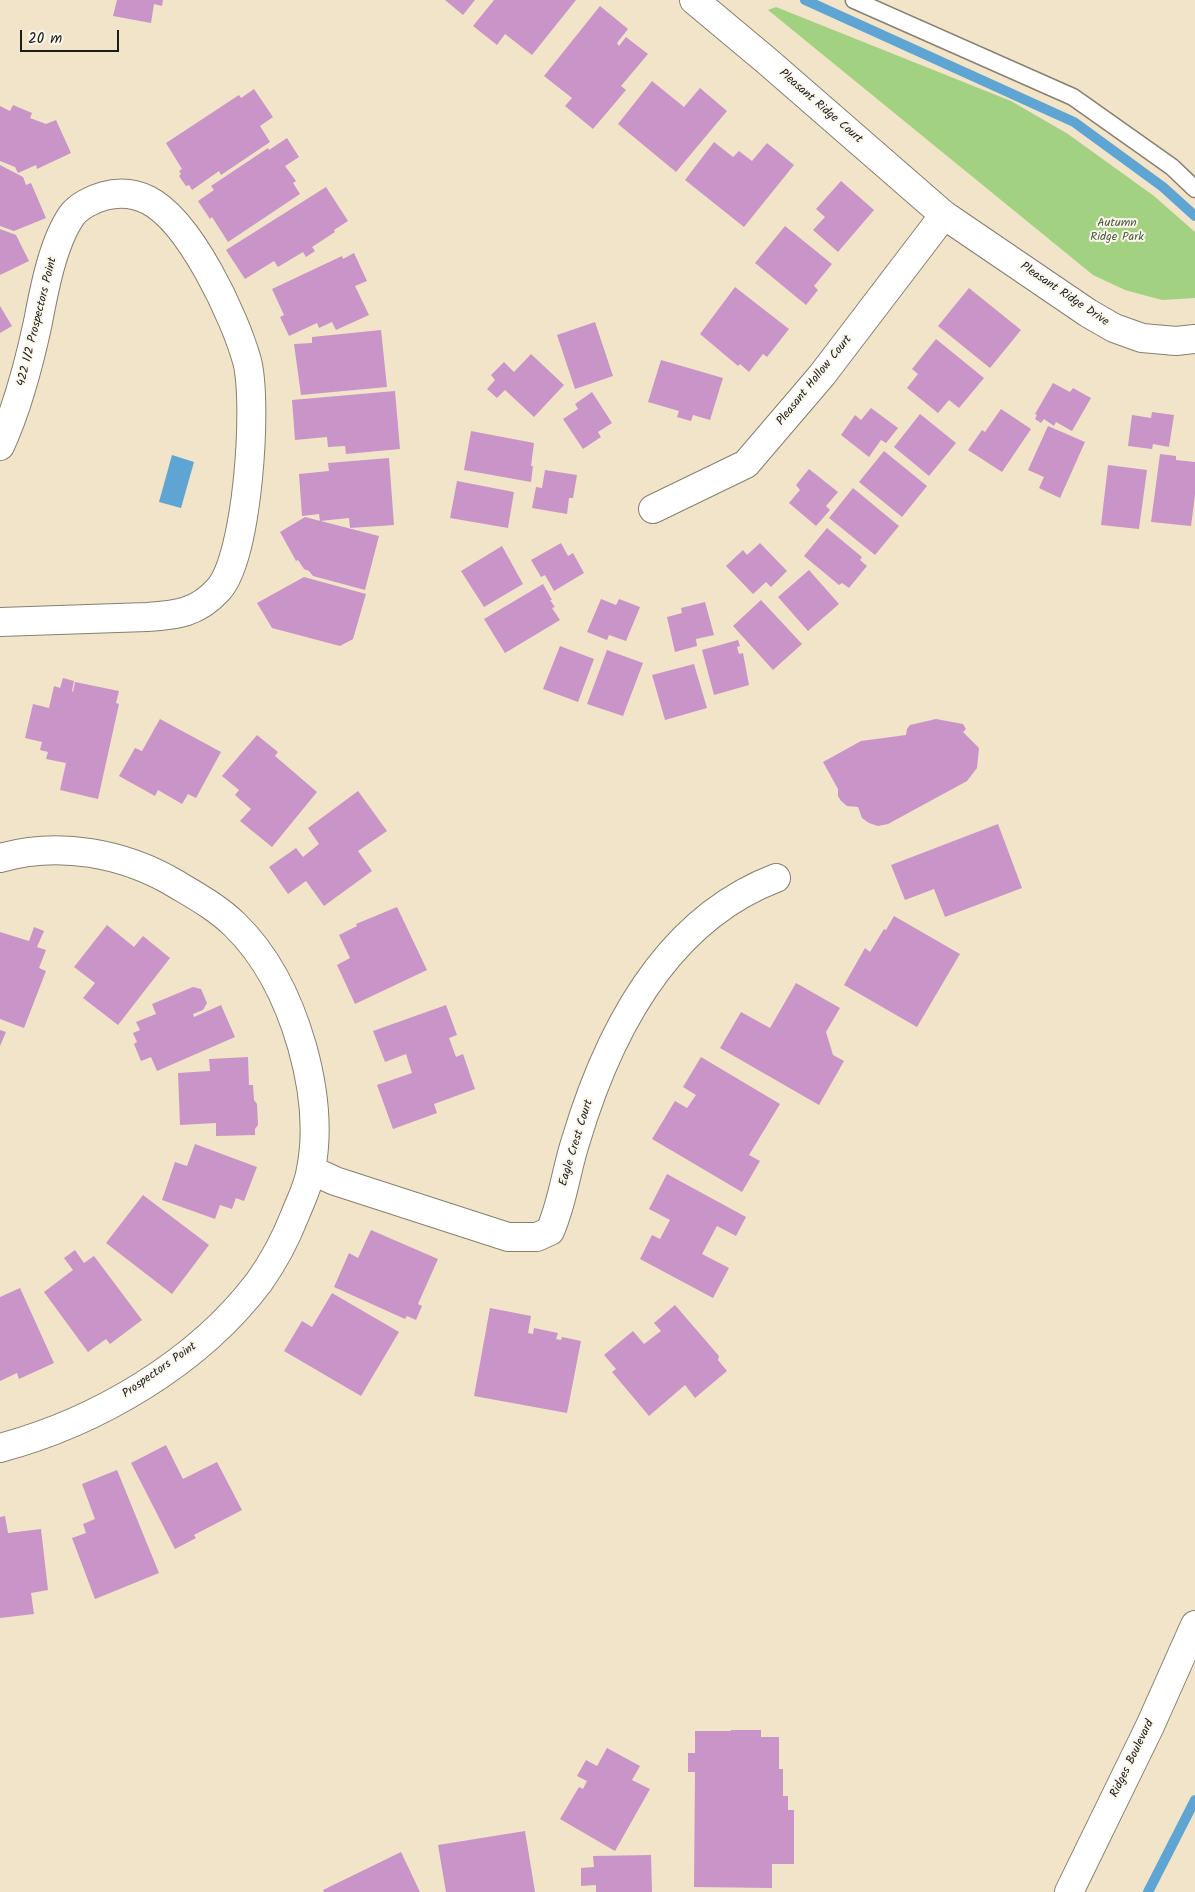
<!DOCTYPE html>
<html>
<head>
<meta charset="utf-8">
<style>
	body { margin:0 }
	#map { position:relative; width:1195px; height:1892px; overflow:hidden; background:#f1e4c8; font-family:Kalam,sans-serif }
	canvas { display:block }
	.scale { position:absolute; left:20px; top:30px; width:99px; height:22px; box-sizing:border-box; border:2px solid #1c1c1c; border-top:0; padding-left:6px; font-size:15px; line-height:18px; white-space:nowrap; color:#1c1c1c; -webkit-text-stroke:4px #fbf7ec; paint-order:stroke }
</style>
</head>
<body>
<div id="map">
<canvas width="1195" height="1892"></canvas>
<div class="scale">20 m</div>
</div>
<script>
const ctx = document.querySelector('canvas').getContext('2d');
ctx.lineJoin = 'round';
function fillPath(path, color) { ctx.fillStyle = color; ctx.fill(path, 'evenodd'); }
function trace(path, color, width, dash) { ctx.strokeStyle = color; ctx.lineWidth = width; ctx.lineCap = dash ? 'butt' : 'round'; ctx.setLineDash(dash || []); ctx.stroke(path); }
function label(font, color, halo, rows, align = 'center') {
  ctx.font = font + ' Kalam,sans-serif'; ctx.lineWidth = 4; ctx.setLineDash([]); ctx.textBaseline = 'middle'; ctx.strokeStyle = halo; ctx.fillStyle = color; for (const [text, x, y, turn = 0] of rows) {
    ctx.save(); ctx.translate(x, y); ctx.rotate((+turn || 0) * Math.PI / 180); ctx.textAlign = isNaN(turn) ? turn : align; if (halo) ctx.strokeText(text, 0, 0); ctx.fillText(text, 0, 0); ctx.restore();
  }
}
fillPath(new Path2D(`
	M 776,7 L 1011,101 L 1068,134 L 1154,196 L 1195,232 L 1195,298 L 1162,300 L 1125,290 L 1093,275 L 768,10 Z`), '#a2d281');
fillPath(new Path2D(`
	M 172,455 L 194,462 L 181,508 L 159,502 Z`), '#5ea5d4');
trace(new Path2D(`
	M 805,0 L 1074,122 L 1163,187 L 1195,216
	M 1148,1892 L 1195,1800`), '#5ea5d4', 10);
fillPath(new Path2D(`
	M 117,0 L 163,0 L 162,6 L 154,4 L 151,23 L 113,16 Z
	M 445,0 L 475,0 L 463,15 Z
	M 494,0 L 576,0 L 532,55 L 505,34 L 497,45 L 473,26 Z
	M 600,6 L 628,29 L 617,43 L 619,46 L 626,37 L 648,54 L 621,86 L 626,90 L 593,129 L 565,106 L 572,98 L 544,76 Z
	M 652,81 L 684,107 L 700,88 L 727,111 L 676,172 L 618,124 Z
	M 254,89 L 273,117 L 260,126 L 270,142 L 221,175 L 219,171 L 192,190 L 189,185 L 186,186 L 179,176 L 181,174 L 179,171 L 182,169 L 166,143 L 239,95 L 241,98 Z
	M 13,105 L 32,113 L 30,118 L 46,124 L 56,120 L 71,153 L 37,169 L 36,165 L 18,173 L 15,167 L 0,161 L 0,106 L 10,111 Z
	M 287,138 L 299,157 L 285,166 L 296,181 L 293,183 L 300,194 L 228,242 L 212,217 L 210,219 L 198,201 L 214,190 L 211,186 L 268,148 L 269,150 Z
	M 714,142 L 733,157 L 739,151 L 752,161 L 767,143 L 794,165 L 744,227 L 685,180 Z
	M 0,165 L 23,177 L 26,185 L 31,183 L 46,218 L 14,231 L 0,226 Z
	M 841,181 L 874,210 L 838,252 L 813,230 L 825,217 L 816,209 Z
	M 326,187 L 348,221 L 334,230 L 335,232 L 312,247 L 315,251 L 306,257 L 303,252 L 278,267 L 274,261 L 245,279 L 226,250 Z
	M 785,226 L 832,264 L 814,286 L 818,290 L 806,305 L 755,263 Z
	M 0,229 L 16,235 L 29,261 L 0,275 Z
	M 354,253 L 367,281 L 355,286 L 369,315 L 336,330 L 332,322 L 319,328 L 317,323 L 289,336 L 280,317 L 284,315 L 272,289 L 342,256 L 343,259 Z
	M 735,287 L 789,329 L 767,357 L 763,354 L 749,372 L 740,364 L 738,366 L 700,334 Z
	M 969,288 L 1021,330 L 990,368 L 938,326 Z
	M 0,306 L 12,326 L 0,333 Z
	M 595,322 L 613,376 L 575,389 L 557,335 Z
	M 381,330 L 387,387 L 301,395 L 294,344 L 312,343 L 312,337 Z
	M 936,339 L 984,378 L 959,408 L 949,400 L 938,413 L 907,388 L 918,374 L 912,369 Z
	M 531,354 L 564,385 L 534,417 L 505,390 L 497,398 L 487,389 L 495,380 L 491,375 L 504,362 L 514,372 Z
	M 661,360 L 723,378 L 710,420 L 693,415 L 691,421 L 677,417 L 679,411 L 648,402 Z
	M 1053,383 L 1070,392 L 1073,388 L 1091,398 L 1072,431 L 1056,422 L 1054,426 L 1044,419 L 1041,423 L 1035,419 L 1037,415 L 1035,414 Z
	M 395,391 L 400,449 L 346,454 L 345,446 L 328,447 L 327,437 L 295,440 L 292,400 Z
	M 592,392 L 612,423 L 598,432 L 601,437 L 583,449 L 563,419 L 578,409 L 575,404 Z
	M 871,408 L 898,428 L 886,443 L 881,440 L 869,457 L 841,435 L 855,415 L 861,420 Z
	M 1001,409 L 1031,429 L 1002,472 L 968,450 L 982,430 L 985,432 Z
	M 1152,412 L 1174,415 L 1169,447 L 1153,444 L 1152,449 L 1128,446 L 1132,415 L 1151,418 Z
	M 920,414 L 956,443 L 929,476 L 894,447 Z
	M 1048,426 L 1085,442 L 1060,498 L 1039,488 L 1044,477 L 1028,470 Z
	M 471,431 L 534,443 L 531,466 L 533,466 L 531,482 L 464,470 Z
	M 884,451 L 927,486 L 902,517 L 859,482 Z
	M 1160,454 L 1176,456 L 1176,460 L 1195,462 L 1195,495 L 1191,526 L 1151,522 Z
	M 389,458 L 394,525 L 350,528 L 349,518 L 320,521 L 319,514 L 302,516 L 299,474 L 329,471 L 328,463 Z
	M 1108,465 L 1147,470 L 1139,529 L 1101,525 Z
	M 809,469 L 838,492 L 826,506 L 830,510 L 816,526 L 789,503 L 800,490 L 796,485 Z
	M 545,470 L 577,475 L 573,498 L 569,498 L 567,514 L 532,508 L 536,487 L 542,488 Z
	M 457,481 L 514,492 L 508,528 L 450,518 Z
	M 853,488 L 899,526 L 875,555 L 829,518 Z
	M 305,517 L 379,536 L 365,590 L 313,576 L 309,571 L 304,569 L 298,560 L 296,561 L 280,532 Z
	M 827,528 L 862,557 L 860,560 L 867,566 L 849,588 L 842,583 L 839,585 L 804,556 Z
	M 561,543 L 568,556 L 573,553 L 584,573 L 554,591 L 545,575 L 541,577 L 531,560 Z
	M 760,543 L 787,571 L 771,587 L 766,582 L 753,594 L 726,566 L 743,550 L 747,555 Z
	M 502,546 L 523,584 L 484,607 L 461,571 Z
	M 809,570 L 839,604 L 808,631 L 778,597 Z
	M 304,577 L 366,594 L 353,639 L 340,646 L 272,628 L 257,603 Z
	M 543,584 L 552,600 L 550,600 L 555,607 L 552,608 L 560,620 L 505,653 L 484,619 Z
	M 601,599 L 616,605 L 619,599 L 640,607 L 626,641 L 609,635 L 607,640 L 587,632 Z
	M 761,600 L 802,644 L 773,670 L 733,626 Z
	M 705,602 L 714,635 L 696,639 L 697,646 L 675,652 L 667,617 L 682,613 L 681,608 Z
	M 738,640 L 740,646 L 737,647 L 739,654 L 743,653 L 749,685 L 714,695 L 702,650 Z
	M 560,646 L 594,659 L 578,702 L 543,689 Z
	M 607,650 L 643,663 L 623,716 L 587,704 Z
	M 694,664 L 707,708 L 665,720 L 652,675 Z
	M 63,678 L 74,681 L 72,691 L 73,692 L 75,682 L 119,691 L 116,703 L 119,704 L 98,799 L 60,790 L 66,763 L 46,759 L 48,752 L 40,750 L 42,742 L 25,738 L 33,704 L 49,708 L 54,686 L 60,688 Z
	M 160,719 L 221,752 L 196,798 L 188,794 L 182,804 L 158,790 L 155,796 L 119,776 L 135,748 L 142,751 Z
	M 936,719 L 963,724 L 966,729 L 963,732 L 979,748 L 977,768 L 967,781 L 888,824 L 878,826 L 869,823 L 862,818 L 858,807 L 847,806 L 841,801 L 838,796 L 838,789 L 823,762 L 861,741 L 906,735 L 907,729 L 910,725 Z
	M 257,735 L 278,752 L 275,756 L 317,792 L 272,847 L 240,821 L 251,809 L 235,795 L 239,790 L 222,776 Z
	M 358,791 L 387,831 L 358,851 L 372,871 L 324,906 L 306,881 L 288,894 L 269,867 L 296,848 L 303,857 L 319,844 L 308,828 Z
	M 998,824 L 1022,888 L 945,917 L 934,889 L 905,900 L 891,865 Z
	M 397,907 L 427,970 L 355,1004 L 337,965 L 350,958 L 339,935 L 357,926 L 356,924 Z
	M 894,916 L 960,954 L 917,1027 L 844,985 L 865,948 L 870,952 L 884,929 L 886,930 Z
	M 107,925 L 134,947 L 143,936 L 170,958 L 118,1025 L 83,998 L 95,983 L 74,967 Z
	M 34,927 L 44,931 L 37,947 L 46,950 L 39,968 L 46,971 L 24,1028 L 0,1019 L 0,932 L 29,941 Z
	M 796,983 L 840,1008 L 826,1032 L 833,1055 L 844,1061 L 819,1105 L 720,1048 L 741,1012 L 770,1028 Z
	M 193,987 L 201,989 L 207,1003 L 203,1010 L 193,1014 L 194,1017 L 221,1005 L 235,1037 L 157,1071 L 151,1057 L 141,1061 L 134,1044 L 137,1042 L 133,1033 L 140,1030 L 136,1022 L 156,1014 L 152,1004 Z
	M 446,1005 L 457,1035 L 449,1038 L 456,1057 L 463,1054 L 475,1089 L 434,1104 L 437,1113 L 393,1129 L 377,1085 L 412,1073 L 406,1054 L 385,1062 L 373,1031 Z
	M 0,1030 L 6,1032 L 0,1046 Z
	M 248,1057 L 249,1085 L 253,1085 L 254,1100 L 257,1104 L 258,1125 L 255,1129 L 255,1135 L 216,1136 L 216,1123 L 180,1125 L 178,1073 L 210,1071 L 209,1059 Z
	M 701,1057 L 780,1104 L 749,1155 L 760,1161 L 742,1192 L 652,1139 L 675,1101 L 687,1108 L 696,1095 L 683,1087 Z
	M 195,1144 L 257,1167 L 244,1201 L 236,1198 L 232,1209 L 220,1205 L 215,1219 L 162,1200 L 175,1162 L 187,1166 Z
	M 667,1174 L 746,1217 L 736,1236 L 717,1226 L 702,1254 L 729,1268 L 713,1298 L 640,1259 L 652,1235 L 660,1239 L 670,1220 L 649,1209 Z
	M 143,1195 L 209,1245 L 172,1294 L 106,1243 Z
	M 371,1230 L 438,1259 L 418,1304 L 422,1306 L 416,1320 L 407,1316 L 405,1319 L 334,1287 L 349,1253 L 358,1258 Z
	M 75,1250 L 84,1263 L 94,1256 L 142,1320 L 110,1344 L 106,1339 L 88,1352 L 44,1292 L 73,1270 L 64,1258 Z
	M 20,1288 L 54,1363 L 19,1379 L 17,1373 L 0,1381 L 0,1297 Z
	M 332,1293 L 399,1332 L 361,1396 L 284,1351 L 302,1321 L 312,1327 Z
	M 675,1305 L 719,1356 L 718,1360 L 727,1371 L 695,1398 L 685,1385 L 649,1416 L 612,1372 L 616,1369 L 604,1355 L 633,1331 L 644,1344 L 661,1331 L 654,1323 Z
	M 490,1308 L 531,1316 L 528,1333 L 533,1334 L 534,1328 L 558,1333 L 556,1339 L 561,1340 L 562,1337 L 581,1341 L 567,1413 L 474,1396 Z
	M 166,1445 L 183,1479 L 217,1462 L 242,1510 L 194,1535 L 196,1538 L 175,1549 L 131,1463 Z
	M 117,1470 L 159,1573 L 95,1599 L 72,1538 L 86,1533 L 83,1524 L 95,1519 L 82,1484 Z
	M 5,1516 L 8,1533 L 41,1529 L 48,1590 L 31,1593 L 34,1614 L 0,1618 L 0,1517 Z
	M 731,1730 L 761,1730 L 761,1737 L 779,1737 L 779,1769 L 783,1769 L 783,1796 L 788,1796 L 788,1810 L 794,1810 L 794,1864 L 772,1864 L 772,1888 L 694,1887 L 695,1772 L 688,1772 L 688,1753 L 695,1753 L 695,1731 L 731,1731 Z
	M 607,1748 L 640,1766 L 632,1780 L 650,1789 L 615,1851 L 560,1819 L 579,1787 L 583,1789 L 587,1781 L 577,1776 L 586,1760 L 597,1766 Z
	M 525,1831 L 535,1892 L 446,1892 L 438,1845 Z
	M 401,1852 L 420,1892 L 324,1892 L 323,1890 Z
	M 651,1855 L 652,1892 L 596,1892 L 596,1885 L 581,1886 L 581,1868 L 594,1867 L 593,1856 Z`), '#c995c8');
const service = new Path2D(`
	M 854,0 L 1073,97 L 1172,167 L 1195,189`);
const minor = new Path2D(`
	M 694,0 L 767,61 L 944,215 L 1088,313 L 1114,328 L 1142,338 L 1176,341 L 1195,339
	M 0,446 C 18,407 29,364 38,322 C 44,290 53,242 72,215 C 79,206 93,199 104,196 C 119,192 134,193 148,200 C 190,221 235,317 247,361 C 258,403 248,558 218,590 C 197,613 177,615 147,617 L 0,622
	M 653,509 L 746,464 L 822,375 L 944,215
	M 0,858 C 59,841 124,853 176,884 C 196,896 218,908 235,925 C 269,958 289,1001 302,1046 C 313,1085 319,1128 311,1169 C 309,1185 301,1200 295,1215 C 286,1238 274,1261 259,1282 C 198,1363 97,1422 0,1448
	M 311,1170 L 335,1181 L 508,1237 L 537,1237 L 550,1231 C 563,1202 566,1170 576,1140 C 608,1033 666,920 776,878`);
const tertiary = new Path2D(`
	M 1069,1892 L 1150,1726 L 1195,1625`);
trace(service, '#868072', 19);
trace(minor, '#868072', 30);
trace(tertiary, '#868072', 30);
trace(service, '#fff', 16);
trace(minor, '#fff', 28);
trace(tertiary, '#fff', 28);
label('12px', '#1c1c1c', '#fbf7ec', [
	["Pleasant Ridge Court",820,107,41],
	["Pleasant Ridge Drive",1064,295,34],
	["422 1/2 Prospectors Point",38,322,-76],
	["Pleasant Hollow Court",815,381,-51],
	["Eagle Crest Court",577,1143,-73],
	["Prospectors Point",160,1371,-35],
	["Ridges Boulevard",1133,1759,-64]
]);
label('12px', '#4b5c3f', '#fbf7ec', [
	["Autumn",1117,224],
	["Ridge Park",1117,238]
]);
</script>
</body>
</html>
